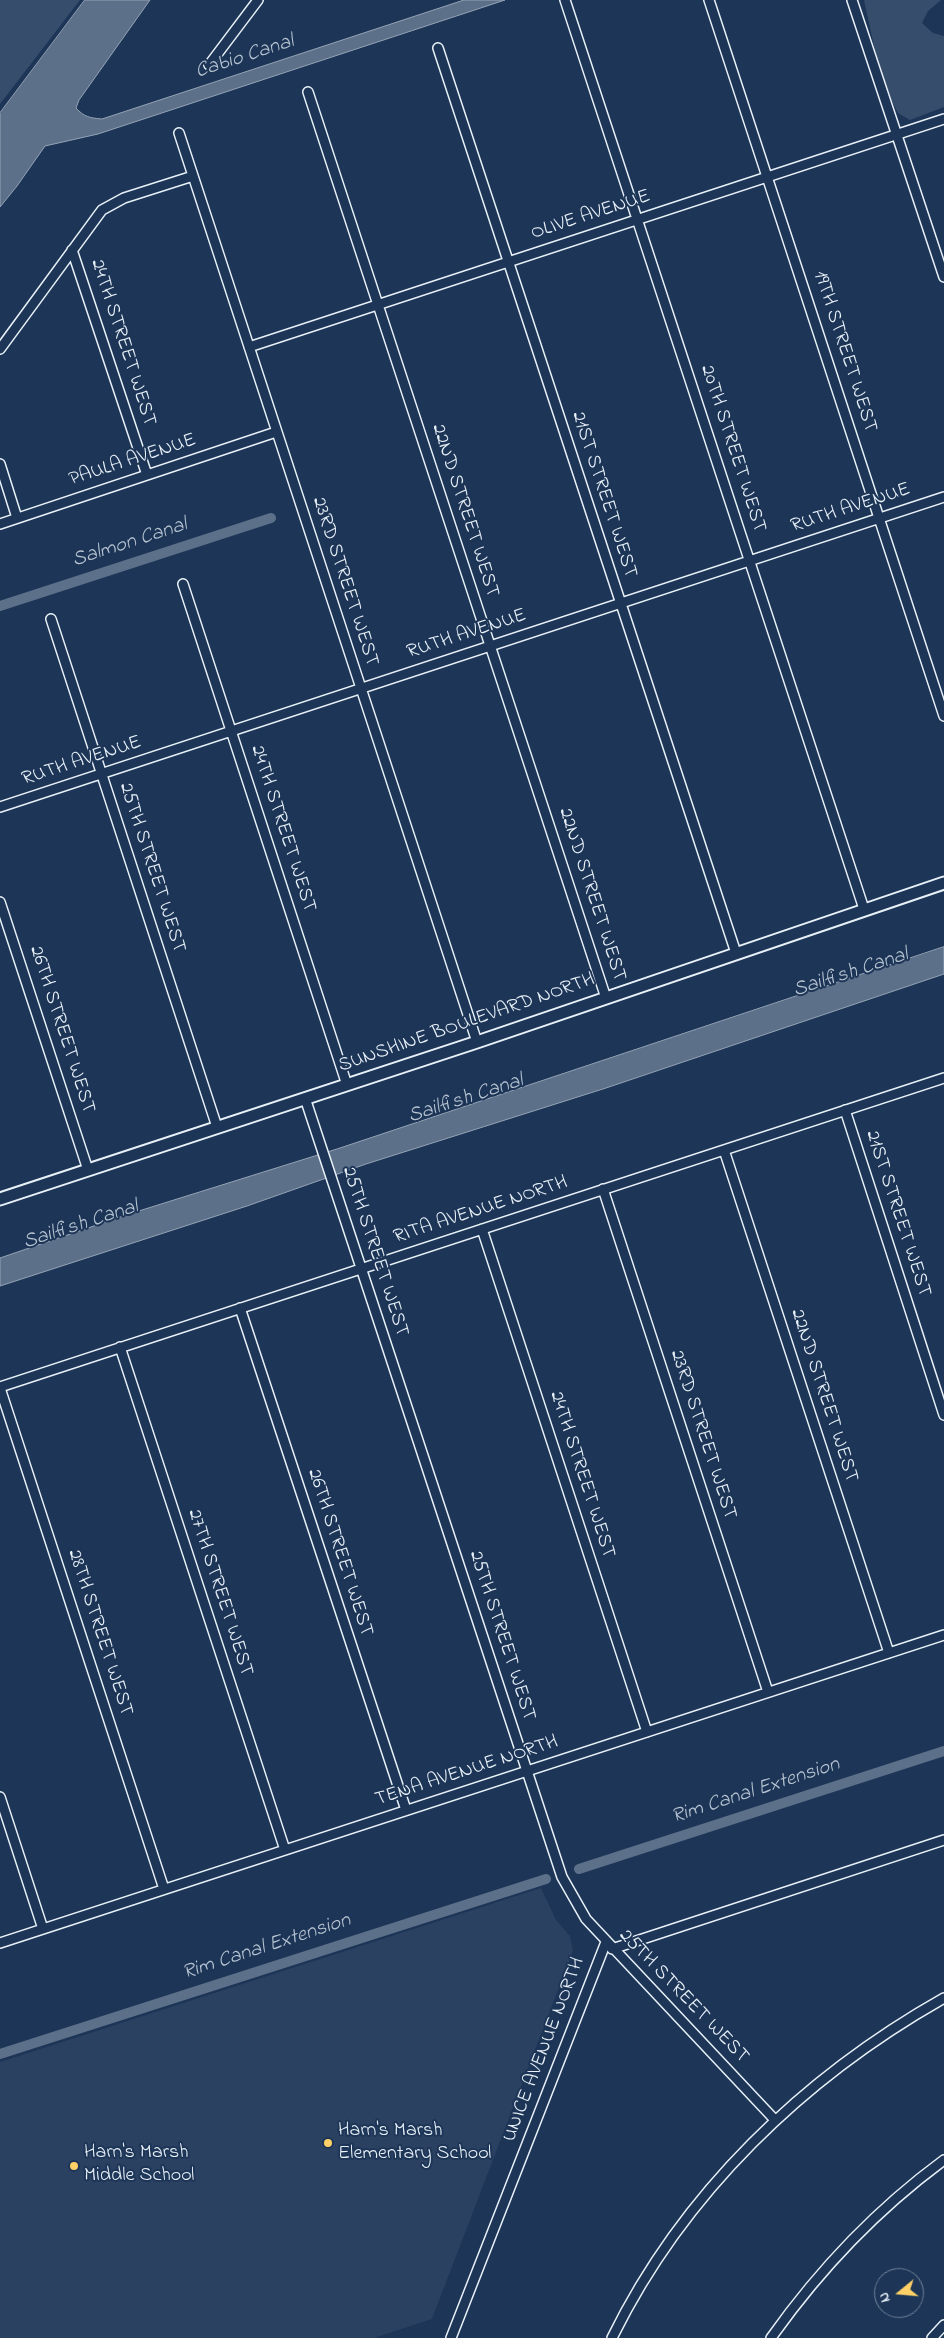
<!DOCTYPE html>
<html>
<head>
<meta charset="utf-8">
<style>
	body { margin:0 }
	#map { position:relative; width:944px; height:2338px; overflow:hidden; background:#1d3557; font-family:"Indie Flower",sans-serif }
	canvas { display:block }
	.north { position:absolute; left:874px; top:2268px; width:50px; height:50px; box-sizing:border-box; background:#1d3557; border:1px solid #6e8097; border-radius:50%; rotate:253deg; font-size:14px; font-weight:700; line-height:20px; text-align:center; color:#e8f1f8 }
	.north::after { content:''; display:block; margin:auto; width:18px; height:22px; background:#ffd166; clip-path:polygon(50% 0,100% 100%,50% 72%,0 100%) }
</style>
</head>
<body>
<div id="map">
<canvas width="944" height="2338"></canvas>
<div class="north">N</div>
</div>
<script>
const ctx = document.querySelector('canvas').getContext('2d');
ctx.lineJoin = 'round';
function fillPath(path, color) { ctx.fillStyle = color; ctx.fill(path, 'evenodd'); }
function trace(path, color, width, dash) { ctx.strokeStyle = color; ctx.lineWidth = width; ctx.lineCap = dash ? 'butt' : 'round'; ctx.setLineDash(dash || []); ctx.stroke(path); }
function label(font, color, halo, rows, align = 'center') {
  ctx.font = font + ' "Indie Flower",sans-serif'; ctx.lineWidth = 4; ctx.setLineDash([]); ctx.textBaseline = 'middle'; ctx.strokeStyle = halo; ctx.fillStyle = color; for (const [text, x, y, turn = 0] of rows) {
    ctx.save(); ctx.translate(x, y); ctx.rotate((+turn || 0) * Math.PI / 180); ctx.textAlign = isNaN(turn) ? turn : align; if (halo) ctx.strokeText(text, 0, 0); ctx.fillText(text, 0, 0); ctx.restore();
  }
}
fillPath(new Path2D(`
	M 541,1888 L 556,1920 L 570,1936 L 573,1951 L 432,2319 L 374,2338 L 0,2338 L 0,2062 Z`), '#2a4162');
fillPath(new Path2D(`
	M 0,0 L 80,0 L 0,104 Z
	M 864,0 L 941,0 L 928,11 L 922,23 L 933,33 L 944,36 L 944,107 L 910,120 L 898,113 L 892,101 L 877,60 Z`), '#374d6c');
const water = new Path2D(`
	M 85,0 L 150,0 L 79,100 L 76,108 C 84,117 90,118 102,119 L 464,0 L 505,0 L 98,134 L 45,146 L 17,186 L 0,207 L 0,113 Z
	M 944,947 L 944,974 L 606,1088 L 366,1164 L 247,1206 L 0,1286 L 0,1258 L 126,1215 L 337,1149 Z`);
fillPath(water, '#5d7089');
trace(water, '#95a4b5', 1);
trace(new Path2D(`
	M 0,606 L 271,518
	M 579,1869 L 944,1751
	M 0,2054 L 546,1879`), '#5d7089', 10);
const minor = new Path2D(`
	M 565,0 L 864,909
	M 709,0 L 944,716
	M 852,0 L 944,277
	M 438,48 L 736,953
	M 209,65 L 258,0
	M 308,92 L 606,998
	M 179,133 L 477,1042
	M 72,250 L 147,475
	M 249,347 L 944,119
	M 0,349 L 102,210 L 124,198 L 193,176
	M 0,464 L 17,518
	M 0,524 L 276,432
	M 183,584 L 347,1085
	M 51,619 L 217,1127
	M 0,807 L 944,497
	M 0,902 L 88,1170
	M 305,1098 L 562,1877 L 586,1919 L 775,2120
	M 845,1110 L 944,1415
	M 724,1150 L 889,1653
	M 603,1189 L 768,1692
	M 482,1229 L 647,1732
	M 240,1308 L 406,1810
	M 120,1347 L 285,1850
	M 0,1387 L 944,1078
	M 0,1388 L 164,1889
	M 0,1797 L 43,1929
	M 0,1943 L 944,1635
	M 612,1949 L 944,1840
	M 451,2338 L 606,1942
	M 612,2338 C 683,2193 804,2077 944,1998
	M 771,2338 C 820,2269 876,2210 944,2160
	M 932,2338 L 944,2325`);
const tertiary = new Path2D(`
	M 0,1199 L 477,1042 L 944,883`);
trace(minor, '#e8f1f8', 12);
trace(tertiary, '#e8f1f8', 15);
trace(minor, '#1d3557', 9);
trace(tertiary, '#1d3557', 11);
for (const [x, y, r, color] of [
	[328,2143,5,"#ffd166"],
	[74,2166,5,"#ffd166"]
]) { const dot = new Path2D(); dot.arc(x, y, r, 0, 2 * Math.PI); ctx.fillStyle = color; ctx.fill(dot); trace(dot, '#1d3557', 2); }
label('20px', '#e8f1f8', '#1d3557', [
	["OLIVE AVENUE",591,216,-18],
	["24TH STREET WEST",122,343,72],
	["19TH STREET WEST",844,352,72],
	["20TH STREET WEST",732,449,72],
	["PAULA AVENUE",133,461,-18],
	["21ST STREET WEST",603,495,72],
	["RUTH AVENUE",851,509,-18],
	["22ND STREET WEST",464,511,72],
	["23RD STREET WEST",344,582,72],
	["RUTH AVENUE",467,635,-18],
	["RUTH AVENUE",82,762,-18],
	["24TH STREET WEST",282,829,72],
	["25TH STREET WEST",151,868,72],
	["22ND STREET WEST",591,895,72],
	["SUNSHINE BOULEVARD NORTH",467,1024,-19],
	["26TH STREET WEST",61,1030,72],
	["RITA AVENUE NORTH",481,1211,-18],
	["21ST STREET WEST",897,1214,72],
	["25TH STREET WEST",374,1252,72],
	["22ND STREET WEST",823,1396,72],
	["23RD STREET WEST",702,1435,72],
	["24TH STREET WEST",581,1475,72],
	["26TH STREET WEST",339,1553,72],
	["27TH STREET WEST",219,1593,72],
	["28TH STREET WEST",99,1633,72],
	["25TH STREET WEST",501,1636,72],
	["TENA AVENUE NORTH",467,1772,-18],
	["25TH STREET WEST",683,1997,46],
	["UNICE AVENUE NORTH",545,2050,-69]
]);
label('20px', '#e8f1f8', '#1d3557', [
	["Harn's Marsh",338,2132],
	["Elementary School",338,2155],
	["Harn's Marsh",84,2154],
	["Middle School",84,2177]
], 'left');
label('italic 21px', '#b7c4d1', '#1d3557', [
	["Cabio Canal",245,58,-18],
	["Salmon Canal",130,544,-18],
	["Sailfish Canal",851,974,-18],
	["Sailfish Canal",466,1100,-18],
	["Sailfish Canal",81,1226,-18],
	["Rim Canal Extension",756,1792,-18],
	["Rim Canal Extension",267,1948,-18]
]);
</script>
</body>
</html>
